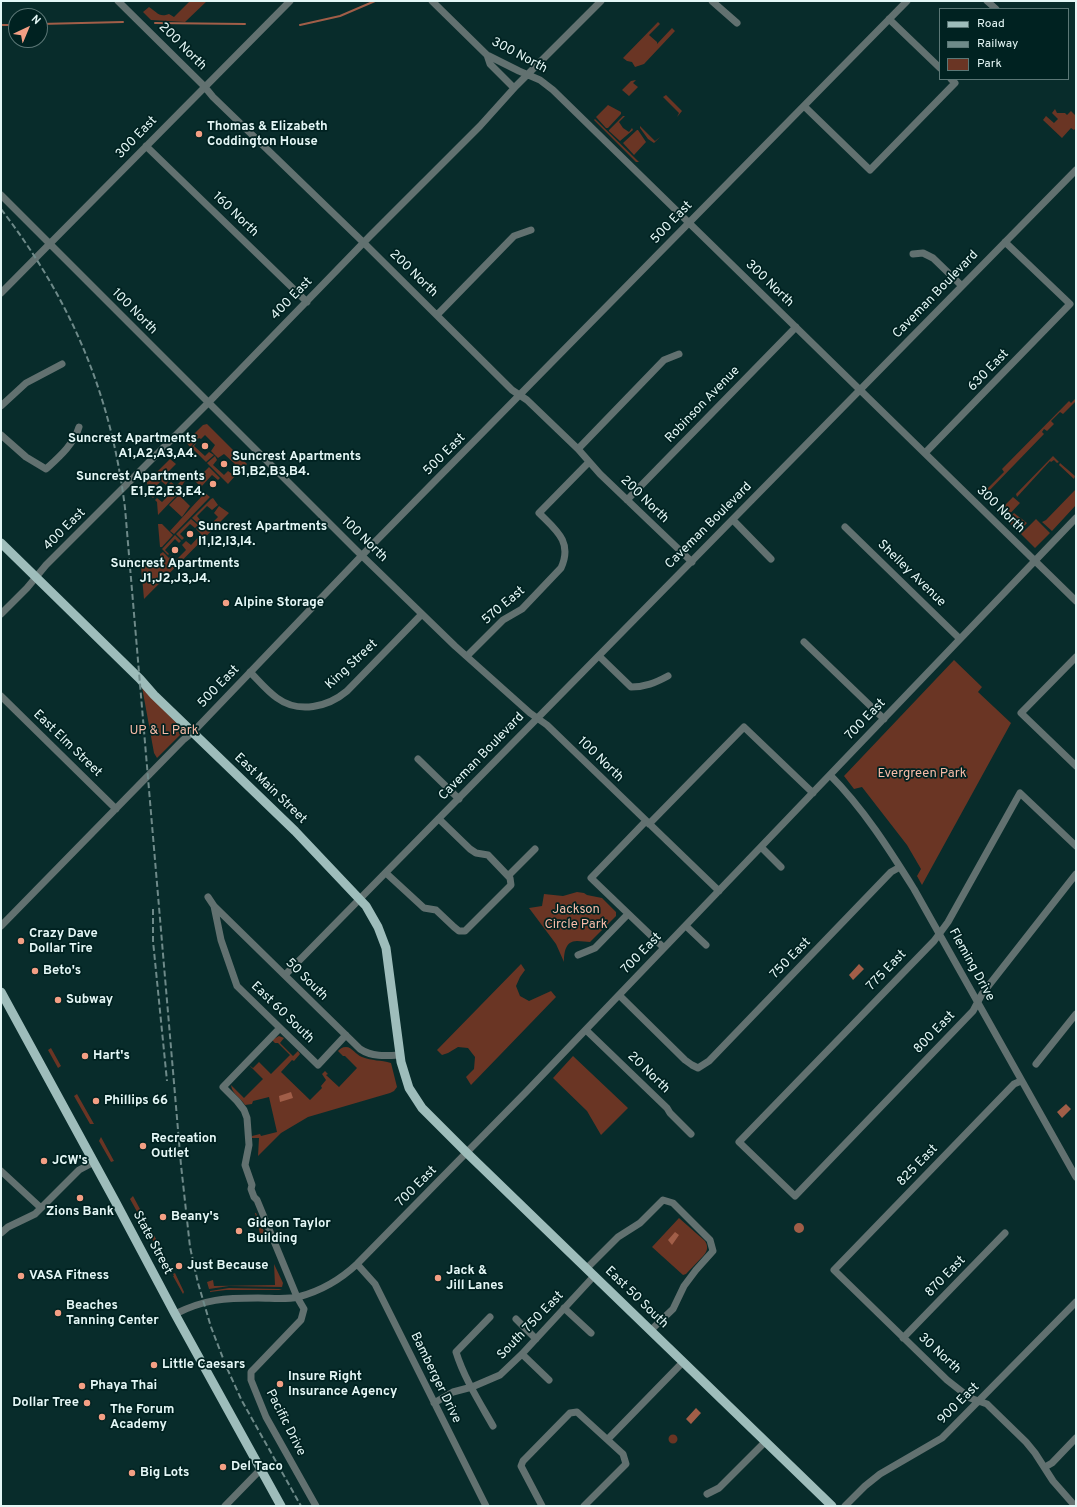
<!DOCTYPE html>
<html>
<head>
<meta charset="utf-8">
<style>
	body { margin:0 }
	#map { position:relative; width:1077px; height:1507px; overflow:hidden; background:#082c2b; font-family:Overpass,sans-serif }
	canvas { display:block }
	.frame { position:absolute; inset:0; border:2px solid #e4f7f6; pointer-events:none }
	.legend { position:absolute; left:939px; top:8px; width:130px; height:72px; box-sizing:border-box; background:#002221; border:1px solid #5b7776; margin:0; padding:5px 7px; list-style:none; font-size:12px; color:#e4f7f6 }
	.legend li { display:flex; align-items:center; gap:8px; height:20px }
	.legend b { width:20px; border:1px solid #5b7776 }
	.north { position:absolute; left:8px; top:8px; width:40px; height:40px; box-sizing:border-box; background:#002221; border:1px solid #5b7776; border-radius:50%; rotate:44deg; font-size:11px; font-weight:700; line-height:16px; text-align:center; color:#e4f7f6 }
	.north::after { content:''; display:block; margin:auto; width:14px; height:18px; background:#f39f84; clip-path:polygon(50% 0,100% 100%,50% 72%,0 100%) }
</style>
</head>
<body>
<div id="map">
<canvas width="1077" height="1507"></canvas>
<div class="frame"></div>
<ul class="legend">
<li><b style="height:5px;background:#9ebdbb"></b>Road</li>
<li><b style="height:5px;background:#6e8a89"></b>Railway</li>
<li><b style="height:11px;background:#6a3524"></b>Park</li>
</ul>
<div class="north">N</div>
</div>
<script>
const ctx = document.querySelector('canvas').getContext('2d');
ctx.lineJoin = 'round';
function fillPath(path, color) { ctx.fillStyle = color; ctx.fill(path, 'evenodd'); }
function trace(path, color, width, dash) { ctx.strokeStyle = color; ctx.lineWidth = width; ctx.lineCap = dash ? 'butt' : 'round'; ctx.setLineDash(dash || []); ctx.stroke(path); }
function label(font, color, halo, rows, align = 'center') {
  ctx.font = font + ' Overpass,sans-serif'; ctx.lineWidth = 3.5; ctx.setLineDash([]); ctx.textBaseline = 'middle'; ctx.strokeStyle = halo; ctx.fillStyle = color; for (const [text, x, y, turn = 0] of rows) {
    ctx.save(); ctx.translate(x, y); ctx.rotate((+turn || 0) * Math.PI / 180); ctx.textAlign = isNaN(turn) ? turn : align; if (halo) ctx.strokeText(text, 0, 0); ctx.fillText(text, 0, 0); ctx.restore();
  }
}
fillPath(new Path2D(`
	M 190,1 L 207,1 L 185,22 L 151,20 L 143,12 L 149,7 C 157,12 159,18 169,14 L 174,17 Z
	M 658,22 L 660,24 L 649,35 L 657,42 L 657,44 L 672,28 L 675,31 L 644,64 L 635,67 L 632,62 L 627,61 L 623,58 Z
	M 636,80 L 633,83 L 638,87 L 629,96 L 622,90 L 631,81 Z
	M 666,95 L 682,111 L 677,117 L 679,113 L 663,97 Z
	M 608,105 L 621,112 L 621,114 L 608,128 L 606,128 L 596,117 Z
	M 1055,109 L 1057,113 L 1065,113 L 1067,115 L 1071,111 L 1076,116 L 1076,128 L 1074,130 L 1071,128 L 1062,138 L 1043,120 L 1046,116 L 1054,123 L 1058,119 L 1052,113 Z
	M 623,116 L 625,116 L 619,122 L 623,128 L 629,132 L 632,128 L 633,130 L 620,141 L 609,131 L 609,130 Z
	M 595,119 L 639,162 L 636,162 L 594,120 Z
	M 640,126 L 655,141 L 660,137 L 654,143 L 648,139 L 640,128 Z
	M 637,130 L 638,130 L 646,142 L 634,155 L 623,143 Z
	M 1076,398 L 1076,401 L 1063,414 L 1060,412 L 1051,421 L 1054,424 L 1047,431 L 1044,429 L 1042,432 L 1044,434 L 986,494 L 987,497 L 986,500 L 981,495 L 1004,472 L 1002,469 L 1069,401 L 1071,403 Z
	M 207,424 L 247,464 L 236,475 L 231,468 L 235,464 L 224,454 L 218,458 L 211,451 L 215,445 L 205,435 L 201,439 L 199,438 L 190,447 L 186,442 L 203,425 Z
	M 198,441 L 194,446 L 205,456 L 209,452 L 214,455 L 206,462 L 191,447 Z
	M 215,456 L 217,460 L 213,465 L 224,475 L 228,471 L 235,476 L 228,484 L 207,463 Z
	M 1053,456 L 1059,462 L 1057,463 L 1054,460 L 1051,462 L 1050,461 L 1017,497 L 1016,494 Z
	M 170,459 L 176,464 L 164,476 L 169,480 L 166,485 L 161,481 L 151,492 L 155,496 L 153,498 L 149,494 L 148,495 L 147,482 Z
	M 1060,463 L 1075,476 L 1074,479 L 1059,465 Z
	M 209,467 L 220,478 L 218,480 L 212,475 L 201,487 L 195,481 Z
	M 187,475 L 188,476 L 178,492 L 169,484 L 171,482 L 176,486 Z
	M 169,486 L 178,494 L 158,515 L 157,502 L 155,500 L 157,498 L 162,502 L 172,492 L 168,487 Z
	M 1076,489 L 1076,505 L 1052,531 L 1042,522 L 1046,520 Z
	M 205,493 L 210,497 L 174,534 L 170,531 C 182,518 193,505 205,493 Z
	M 179,495 L 190,506 L 182,517 L 169,505 Z
	M 1013,497 L 1020,503 L 1005,519 L 998,512 Z
	M 213,498 L 218,505 L 212,510 L 207,506 L 197,516 L 201,521 L 199,524 L 192,518 L 211,499 Z
	M 219,506 L 229,513 L 144,599 L 141,566 L 161,564 L 160,554 L 163,552 L 169,558 L 171,556 L 176,560 L 186,550 L 182,545 L 186,541 L 191,545 L 201,534 L 196,529 L 203,523 L 208,527 L 218,517 L 214,513 Z
	M 1014,513 L 1027,523 L 1019,532 L 1007,521 Z
	M 191,519 L 198,525 L 195,528 L 190,524 L 180,534 L 184,538 L 182,540 L 176,534 Z
	M 1036,519 L 1050,533 L 1035,548 L 1021,534 Z
	M 158,524 L 162,524 L 173,535 L 162,547 L 160,547 Z
	M 175,535 L 181,541 L 179,543 L 175,539 L 165,550 L 169,554 L 168,555 L 162,549 Z
	M 954,660 L 982,687 L 978,692 L 1011,723 L 922,885 L 917,876 L 921,869 L 907,845 L 862,787 L 854,789 L 844,776 Z
	M 142,687 L 184,731 L 157,758 L 154,753 Z
	M 577,892 L 584,893 L 587,895 L 602,898 L 616,912 L 616,916 L 590,942 C 586,942 582,941 577,941 C 565,941 564,953 564,962 L 556,944 L 529,908 L 542,906 L 544,894 L 563,896 Z
	M 521,964 L 525,970 L 520,977 L 516,986 L 520,996 L 529,1001 L 551,991 L 556,997 L 471,1085 L 466,1077 L 474,1069 L 475,1057 L 468,1048 L 458,1047 L 448,1053 L 442,1055 L 437,1050 Z
	M 279,1036 L 284,1038 L 280,1043 L 293,1056 L 298,1051 L 300,1054 L 294,1061 L 292,1060 L 281,1072 L 310,1100 L 322,1088 L 321,1086 L 326,1080 L 322,1074 L 325,1071 L 328,1074 L 326,1075 L 339,1087 L 357,1068 L 345,1056 L 343,1056 L 338,1051 C 340,1049 342,1047 346,1047 C 352,1047 356,1055 362,1057 C 372,1061 381,1060 391,1063 L 397,1087 L 394,1091 L 390,1093 L 308,1117 L 281,1133 L 258,1156 L 259,1138 L 252,1138 L 252,1136 L 260,1134 L 261,1136 L 277,1132 L 269,1097 L 253,1101 L 252,1104 L 245,1105 C 241,1098 232,1094 231,1085 L 244,1098 L 263,1079 L 249,1065 L 253,1068 L 259,1062 L 271,1074 L 290,1055 L 278,1043 L 275,1043 L 272,1040 Z
	M 51,1048 L 61,1066 L 58,1068 L 48,1050 Z
	M 573,1056 L 628,1108 L 601,1135 L 587,1111 L 553,1078 Z
	M 77,1094 L 94,1124 L 90,1124 L 74,1096 Z
	M 101,1137 L 114,1161 L 111,1162 L 99,1141 Z
	M 133,1196 L 163,1252 L 160,1253 L 130,1199 Z
	M 255,1213 L 256,1213 L 268,1241 L 262,1242 Z
	M 679,1218 L 705,1241 C 708,1246 708,1250 704,1255 L 686,1274 L 683,1275 L 652,1247 Z
	M 274,1264 L 283,1283 L 282,1287 L 229,1286 L 209,1289 L 207,1282 L 213,1280 L 214,1286 L 275,1285 Z
	M 175,1273 L 184,1292 L 183,1294 L 173,1276 L 174,1276 L 173,1274 Z
	M 229,1288 L 279,1289 L 282,1290 L 226,1290 L 210,1292 L 210,1291 Z
	M668.5 1439a4.5 4.5 0 1 1 9 0a4.5 4.5 0 1 1-9 0Z`), '#6a3524');
fillPath(new Path2D(`
	M 859,964 L 864,969 L 853,980 L 849,975 Z
	M 291,1092 L 293,1098 L 280,1102 L 279,1096 Z
	M 1066,1104 L 1071,1109 L 1062,1118 L 1057,1112 Z
	M794 1228a5 5 0 1 1 10 0a5 5 0 1 1-10 0Z
	M 675,1232 L 679,1235 L 672,1245 L 668,1240 Z
	M 696,1408 L 701,1413 L 691,1424 L 686,1419 Z`), '#a15e48');
trace(new Path2D(`
	M 155,23 L 245,24
	M 40,24 L 123,22
	M 1,25 L 16,25
	M 300,25 L 340,16 L 375,1`), '#a15e48', 2);
trace(new Path2D(`
	M 118,1 L 204,86 L 213,97 L 364,243 L 512,390 L 527,400 L 578,449 L 600,474 L 692,562
	M 432,1 L 487,55 L 519,71 L 540,80 L 553,90 L 1076,601
	M 712,1 L 737,23
	M 987,1 L 996,9
	M 889,19 L 940,68
	M 487,55 L 490,64 L 514,88
	M 804,106 L 870,170 L 955,83 L 951,79
	M 146,146 L 307,302
	M 1,195 L 356,550 L 455,646 L 530,713 L 547,725 L 719,891
	M 913,254 L 923,253 L 933,258 L 962,286
	M 1,293 L 290,1
	M 437,315 L 514,236 L 531,230
	M 1,406 L 26,383 L 62,364
	M 1,435 L 26,457 L 46,469 C 59,457 74,444 79,427
	M 578,449 L 664,360 L 679,354
	M 925,453 L 1070,304 L 1005,242
	M 627,500 L 796,327
	M 733,520 L 771,559
	M 845,527 L 960,639
	M 1,614 L 27,588 L 46,565 L 208,403 L 370,236 L 480,126 L 516,86 L 601,1
	M 804,642 L 884,719
	M 467,656 L 503,620 L 522,609 L 561,568 C 573,542 556,530 539,513 L 589,462
	M 599,656 L 631,687 C 645,687 655,683 668,676
	M 1076,657 L 1021,713 L 1076,766
	M 250,672 C 259,681 267,691 277,698 C 299,714 328,707 347,691 L 422,614
	M 1,696 L 116,809
	M 418,759 L 459,799
	M 830,775 C 863,808 889,849 914,889 L 1076,1177
	M 646,821 L 591,878 L 664,948
	M 649,824 L 744,727 L 813,793
	M 1076,846 L 1020,793 L 948,922 L 934,941 L 739,1142 L 795,1196 L 973,1011 L 982,994 L 1076,874
	M 761,847 L 781,867
	M 386,873 L 424,908 L 436,910 L 454,927 L 459,931 L 465,931 L 511,885 L 510,878 L 488,855 L 476,853 L 470,849 L 439,819
	M 508,876 L 535,849
	M 208,897 L 214,906 L 360,1049 C 372,1057 385,1056 400,1055
	M 214,906 L 221,940 L 237,986 L 318,1065 L 346,1035
	M 1,926 L 183,740 L 193,732 L 371,546 L 907,1
	M 686,926 L 706,945
	M 578,955 L 595,948 L 628,914
	M 285,975 L 1076,170
	M 619,995 L 685,1060 L 692,1065 L 698,1068 L 709,1061 L 891,872 L 900,867
	M 280,1028 L 223,1087 L 237,1101 L 244,1110 L 247,1118 L 249,1145 L 245,1165 L 252,1185 L 251,1189 L 254,1197 L 257,1200 L 297,1297 L 304,1309 L 301,1320 L 254,1369 L 251,1372 L 251,1380 L 266,1417 L 316,1506
	M 586,1030 L 667,1108 L 670,1113 L 691,1134
	M 1036,1064 L 1076,1014
	M 1021,1081 L 1014,1084 L 834,1270 L 947,1380 L 970,1398 L 987,1404 L 990,1407 L 1026,1442 L 1035,1453 L 1053,1481 L 1075,1506
	M 1,1171 L 41,1208
	M 1,1233 L 8,1227 L 35,1214 L 79,1170 L 94,1162
	M 357,1264 L 375,1284 L 486,1506
	M 587,1268 L 618,1237 L 640,1223 L 663,1200 L 673,1203 L 710,1240 L 713,1251 L 696,1270 L 684,1286 L 673,1309 L 651,1330
	M 564,1308 L 591,1333
	M 175,1314 C 205,1299 225,1298 258,1298 C 271,1298 286,1300 298,1297 C 321,1291 340,1280 357,1264 L 527,1091 L 1076,518
	M 490,1317 L 456,1352 C 464,1378 480,1403 493,1426
	M 516,1319 L 536,1339
	M 903,1338 L 1005,1233
	M 522,1354 L 549,1380
	M 434,1403 L 453,1392 L 472,1387 L 500,1375 L 522,1354 L 594,1276
	M 608,1439 L 683,1362
	M 1045,1467 L 1052,1463 L 1076,1438
	M 707,1494 L 719,1488 L 765,1442
	M 225,1506 L 261,1469
	M 542,1506 L 521,1466 L 523,1461 L 570,1413 L 577,1412 L 623,1454 L 626,1464 L 584,1506
	M 845,1506 L 865,1486 L 880,1474 L 942,1438 L 1076,1302`), '#627170', 7);
trace(new Path2D(`
	M 1,543 L 140,679 L 154,695 L 295,831 L 366,906 L 378,927 L 386,948 L 401,1062 L 409,1088 L 422,1108 L 467,1153 L 832,1506
	M 1,992 L 115,1201 L 175,1314 L 281,1506`), '#9ebdbb', 9);
trace(new Path2D(`
	M 1,209 C 71,300 111,394 125,508 L 181,1165 L 190,1247 L 198,1283 L 211,1327 L 226,1366 L 242,1401 L 301,1506
	M 153,909 L 153,941 L 167,1081`), '#6e8a89', 2, [6, 3]);
for (const [x, y, r, color] of [
	[199,134,4,"#f39f84"],
	[205,446,4,"#f39f84"],
	[224,464,4,"#f39f84"],
	[213,484,4,"#f39f84"],
	[190,534,4,"#f39f84"],
	[175,550,4,"#f39f84"],
	[226,603,4,"#f39f84"],
	[21,941,4,"#f39f84"],
	[35,971,4,"#f39f84"],
	[58,1000,4,"#f39f84"],
	[85,1056,4,"#f39f84"],
	[96,1101,4,"#f39f84"],
	[143,1146,4,"#f39f84"],
	[44,1161,4,"#f39f84"],
	[80,1198,4,"#f39f84"],
	[163,1217,4,"#f39f84"],
	[239,1231,4,"#f39f84"],
	[179,1266,4,"#f39f84"],
	[21,1276,4,"#f39f84"],
	[438,1278,4,"#f39f84"],
	[58,1313,4,"#f39f84"],
	[154,1365,4,"#f39f84"],
	[280,1384,4,"#f39f84"],
	[82,1386,4,"#f39f84"],
	[87,1403,4,"#f39f84"],
	[102,1417,4,"#f39f84"],
	[223,1467,4,"#f39f84"],
	[132,1473,4,"#f39f84"]
]) { const dot = new Path2D(); dot.arc(x, y, r, 0, 2 * Math.PI); ctx.fillStyle = color; ctx.fill(dot); trace(dot, '#002221', 1.5); }
label('13px', '#e4f7f6', '#002221', [
	["200 North",182,47,45],
	["300 North",519,56,28],
	["300 East",137,138,-46],
	["160 North",235,215,44],
	["500 East",672,223,-46],
	["200 North",413,274,44],
	["300 North",769,284,44],
	["Caveman Boulevard",936,295,-46],
	["400 East",292,299,-46],
	["100 North",134,312,45],
	["630 East",989,371,-46],
	["Robinson Avenue",703,405,-46],
	["500 East",445,455,-45],
	["200 North",644,500,44],
	["300 North",1000,510,44],
	["Caveman Boulevard",709,526,-45],
	["400 East",65,530,-45],
	["100 North",364,540,44],
	["Shelley Avenue",911,574,44],
	["570 East",504,606,-40],
	["King Street",352,665,-43],
	["500 East",219,687,-46],
	["700 East",866,720,-46],
	["East Elm Street",67,744,44],
	["Caveman Boulevard",482,757,-46],
	["100 North",600,760,44],
	["East Main Street",270,789,44],
	["700 East",642,954,-46],
	["750 East",791,959,-46],
	["Fleming Drive",971,965,61],
	["775 East",887,971,-46],
	["50 South",306,980,45],
	["East 60 South",282,1013,44],
	["800 East",935,1033,-46],
	["20 North",648,1073,44],
	["825 East",918,1166,-46],
	["700 East",417,1187,-45],
	["State Street",152,1243,62],
	["870 East",946,1277,-46],
	["East 50 South",636,1298,44],
	["South 750 East",531,1326,-46],
	["30 North",939,1354,43],
	["Bamberger Drive",435,1378,64],
	["900 East",959,1404,-45],
	["Pacific Drive",285,1423,63]
]);
label('bold 13px', '#e4f7f6', '#002221', [
	["Thomas & Elizabeth",207,127],
	["Coddington House",207,142],
	["Suncrest Apartments",197,439,"right"],
	["A1,A2,A3,A4.",197,454,"right"],
	["Suncrest Apartments",232,457],
	["B1,B2,B3,B4.",232,472],
	["Suncrest Apartments",205,477,"right"],
	["E1,E2,E3,E4.",205,492,"right"],
	["Suncrest Apartments",198,527],
	["I1,I2,I3,I4.",198,542],
	["Suncrest Apartments",175,564,"center"],
	["J1,J2,J3,J4.",175,579,"center"],
	["Alpine Storage",234,603],
	["Crazy Dave",29,934],
	["Dollar Tire",29,949],
	["Beto's",43,971],
	["Subway",66,1000],
	["Hart's",93,1056],
	["Phillips 66",104,1101],
	["Recreation",151,1139],
	["Outlet",151,1154],
	["JCW's",52,1161],
	["Zions Bank",80,1212,"center"],
	["Beany's",171,1217],
	["Gideon Taylor",247,1224],
	["Building",247,1239],
	["Just Because",187,1266],
	["Jack &",446,1271],
	["Jill Lanes",446,1286],
	["VASA Fitness",29,1276],
	["Beaches",66,1306],
	["Tanning Center",66,1321],
	["Little Caesars",162,1365],
	["Insure Right",288,1377],
	["Insurance Agency",288,1392],
	["Phaya Thai",90,1386],
	["Dollar Tree",79,1403,"right"],
	["The Forum",110,1410],
	["Academy",110,1425],
	["Del Taco",231,1467],
	["Big Lots",140,1473]
], 'left');
label('13px', '#f7bba8', '#002221', [
	["UP & L Park",164,731],
	["Evergreen Park",922,774],
	["Jackson",576,910],
	["Circle Park",576,925]
]);
</script>
</body>
</html>
